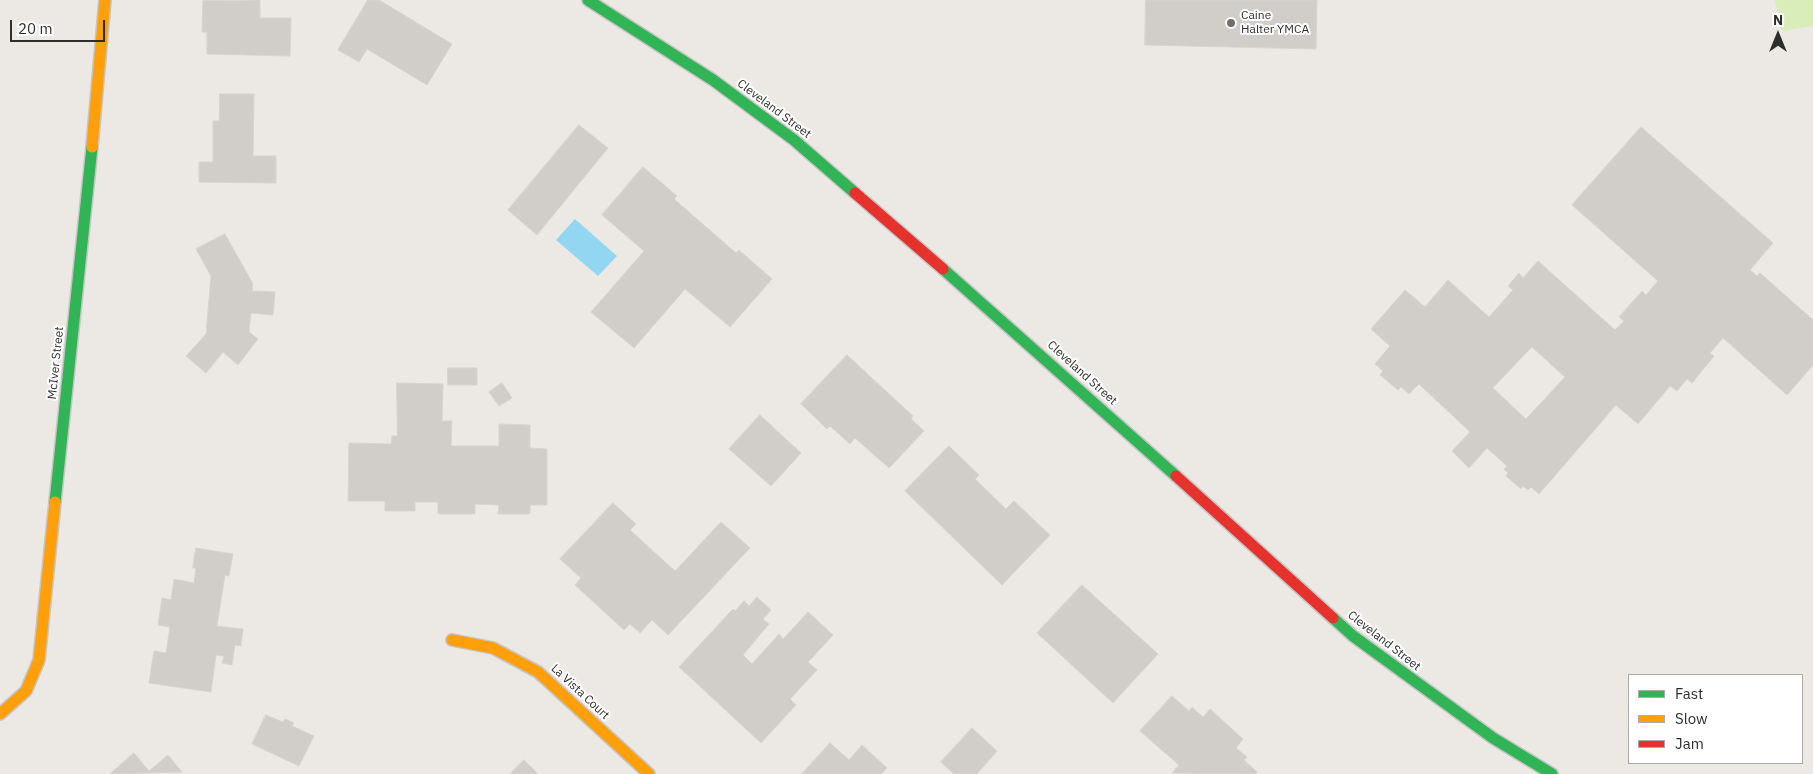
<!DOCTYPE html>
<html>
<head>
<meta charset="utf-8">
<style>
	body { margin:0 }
	#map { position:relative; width:1813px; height:774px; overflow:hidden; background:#ece8e4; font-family:"IBM Plex Sans",sans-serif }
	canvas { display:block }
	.legend { position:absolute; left:1628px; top:674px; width:175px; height:90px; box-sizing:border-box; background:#fff; border:1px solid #ababab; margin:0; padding:6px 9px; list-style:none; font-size:15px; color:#2e2e2e }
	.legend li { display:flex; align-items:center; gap:10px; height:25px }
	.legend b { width:25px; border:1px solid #ababab }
	.north { position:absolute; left:1753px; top:10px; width:50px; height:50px; -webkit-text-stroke:4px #fff; paint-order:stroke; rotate:0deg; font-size:14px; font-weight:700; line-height:20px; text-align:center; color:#2e2e2e }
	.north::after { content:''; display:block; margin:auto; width:18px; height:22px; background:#2e2e2e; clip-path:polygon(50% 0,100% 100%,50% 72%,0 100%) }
	.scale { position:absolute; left:10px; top:20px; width:95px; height:22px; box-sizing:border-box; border:2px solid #2e2e2e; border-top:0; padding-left:6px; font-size:15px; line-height:18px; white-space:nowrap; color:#2e2e2e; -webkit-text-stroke:4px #fff; paint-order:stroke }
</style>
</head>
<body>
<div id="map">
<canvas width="1813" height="774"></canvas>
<ul class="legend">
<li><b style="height:6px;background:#30b455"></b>Fast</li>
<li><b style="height:6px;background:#ff9f0a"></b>Slow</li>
<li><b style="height:6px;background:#e5322d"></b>Jam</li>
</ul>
<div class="north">N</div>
<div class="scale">20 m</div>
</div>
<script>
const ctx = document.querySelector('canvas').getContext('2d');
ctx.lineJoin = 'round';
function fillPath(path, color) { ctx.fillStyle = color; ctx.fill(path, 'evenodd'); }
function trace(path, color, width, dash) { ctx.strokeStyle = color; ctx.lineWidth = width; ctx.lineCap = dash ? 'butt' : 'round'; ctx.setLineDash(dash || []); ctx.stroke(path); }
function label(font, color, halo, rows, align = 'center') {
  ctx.font = font + ' "IBM Plex Sans",sans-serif'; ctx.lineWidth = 4; ctx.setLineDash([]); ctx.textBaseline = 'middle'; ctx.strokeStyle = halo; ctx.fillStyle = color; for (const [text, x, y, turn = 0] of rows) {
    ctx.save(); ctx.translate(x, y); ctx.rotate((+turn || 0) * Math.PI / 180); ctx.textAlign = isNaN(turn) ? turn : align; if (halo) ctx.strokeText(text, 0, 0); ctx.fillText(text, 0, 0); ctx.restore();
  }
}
fillPath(new Path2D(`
	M 1775,0 L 1813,0 L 1813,26 L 1782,31 Z`), '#d8edb8');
fillPath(new Path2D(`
	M 575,219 L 617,256 L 598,276 L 556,240 Z`), '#93d6f2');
const building = new Path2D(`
	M 260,0 L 260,18 L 291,18 L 290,56 L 207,54 L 207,32 L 202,32 L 203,1 Z
	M 368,0 L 379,0 L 452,44 L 427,85 L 367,49 L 359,62 L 338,50 Z
	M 1146,0 L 1317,0 L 1316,49 L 1145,45 Z
	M 220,94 L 254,94 L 253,156 L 276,156 L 276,183 L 199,182 L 199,162 L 213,162 L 213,121 L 219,121 Z
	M 579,125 L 608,148 L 537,235 L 508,210 Z
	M 1641,127 L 1773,243 L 1750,270 L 1757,276 L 1760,273 L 1813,320 L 1813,365 L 1787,395 L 1723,338 L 1710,353 L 1714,356 L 1692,383 L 1687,379 L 1677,391 L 1670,386 L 1638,424 L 1616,405 L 1539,494 L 1531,487 L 1528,490 L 1523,486 L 1521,489 L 1506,476 L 1508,473 L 1504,469 L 1507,466 L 1487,448 L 1469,468 L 1452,451 L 1470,432 L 1419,384 L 1409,394 L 1401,387 L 1398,390 L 1380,375 L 1383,371 L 1375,364 L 1390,346 L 1371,329 L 1405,290 L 1425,307 L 1448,280 L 1489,317 L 1513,290 L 1508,286 L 1519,273 L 1523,278 L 1538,261 L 1615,330 L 1624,321 L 1619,317 L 1642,291 L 1646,295 L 1658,281 L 1572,205 ZM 1532,347 L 1565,377 L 1526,419 L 1493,388 Z
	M 643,167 L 677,196 L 674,199 L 736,253 L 739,250 L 772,279 L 730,327 L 685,289 L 634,348 L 591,312 L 644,251 L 602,215 Z
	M 225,234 L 253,284 L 252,291 L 275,292 L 273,315 L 251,313 L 249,332 L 258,339 L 238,365 L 223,352 L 206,373 L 186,356 L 206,334 L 211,276 L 196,249 Z
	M 847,355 L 913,416 L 911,419 L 924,431 L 889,468 L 855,438 L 850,444 L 830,426 L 827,429 L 801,404 Z
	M 448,368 L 477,368 L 477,385 L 448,385 Z
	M 397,383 L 443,384 L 442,421 L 452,421 L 451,446 L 499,446 L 499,424 L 530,425 L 530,448 L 547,449 L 547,505 L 530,505 L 530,514 L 498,514 L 499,505 L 475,504 L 475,514 L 438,514 L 438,502 L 415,502 L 415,511 L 385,511 L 385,501 L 348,501 L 349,443 L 391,444 L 392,436 L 397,436 Z
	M 502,383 L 512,398 L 499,406 L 489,392 Z
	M 760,415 L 801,453 L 771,486 L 729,449 Z
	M 949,446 L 979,475 L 975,479 L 1006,509 L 1014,501 L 1050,535 L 1002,585 L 905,491 Z
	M 613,503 L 636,524 L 630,530 L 675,571 L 721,522 L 750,548 L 668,635 L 652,620 L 640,633 L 630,624 L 624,630 L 575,585 L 581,578 L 560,559 Z
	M 196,548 L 233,554 L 229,576 L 225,575 L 217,626 L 243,629 L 241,646 L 235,645 L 232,665 L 222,663 L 224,656 L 216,655 L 211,692 L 149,683 L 154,651 L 166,653 L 170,627 L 158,625 L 162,598 L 171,600 L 174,579 L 194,583 L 196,568 L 193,568 Z
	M 1082,585 L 1158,654 L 1113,703 L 1037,633 Z
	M 757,597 L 771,610 L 763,619 L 769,624 L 743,655 L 752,664 L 779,634 L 783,639 L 808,612 L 833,635 L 808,662 L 817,670 L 790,699 L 796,705 L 761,743 L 679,667 L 733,609 L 735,611 L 744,601 L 749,606 Z
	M 1172,696 L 1189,711 L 1192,707 L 1203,717 L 1210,709 L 1243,739 L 1236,748 L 1247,757 L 1244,760 L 1257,772 L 1255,774 L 1172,773 L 1179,765 L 1140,731 Z
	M 266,715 L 283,722 L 285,719 L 294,723 L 292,726 L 314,736 L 299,766 L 252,744 Z
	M 972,728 L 997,751 L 977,774 L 954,774 L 941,762 Z
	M 830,743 L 849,760 L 862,745 L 887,768 L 881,774 L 802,774 Z
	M 134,753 L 149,771 L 168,755 L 182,772 L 110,774 Z
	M 524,760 L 538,774 L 510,774 Z`);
fillPath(building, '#d1ceca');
trace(building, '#d7d4d0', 1);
const fast = new Path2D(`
	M 588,0 L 713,80 L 794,140 L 855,193
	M 943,269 L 1176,476
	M 55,502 L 92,147
	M 1333,618 L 1353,636 L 1493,738 L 1552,774`);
const slow = new Path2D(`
	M 92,147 L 105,0
	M 452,640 L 493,648 L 538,672 L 649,774
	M 0,714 L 26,691 L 39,660 L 55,502`);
const jam = new Path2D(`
	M 855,193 L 943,269
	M 1176,476 L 1333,618`);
trace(fast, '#c6c4c5', 14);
trace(slow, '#c6c4c5', 14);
trace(jam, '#c6c4c5', 14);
trace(fast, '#30b455', 11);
trace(slow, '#ff9f0a', 11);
trace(jam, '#e5322d', 11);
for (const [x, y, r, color] of [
	[1231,23,5,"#706f6e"]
]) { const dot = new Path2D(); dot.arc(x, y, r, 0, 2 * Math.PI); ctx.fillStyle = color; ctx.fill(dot); trace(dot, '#fff', 2); }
label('12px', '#2e2e2e', '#fff', [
	["Caine",1241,16],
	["Halter YMCA",1241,30]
], 'left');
label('12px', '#2e2e2e', '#fff', [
	["Cleveland Street",774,109,37],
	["McIver Street",56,363,-84],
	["Cleveland Street",1082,373,42],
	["Cleveland Street",1384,641,38],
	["La Vista Court",580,692,43]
]);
</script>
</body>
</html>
